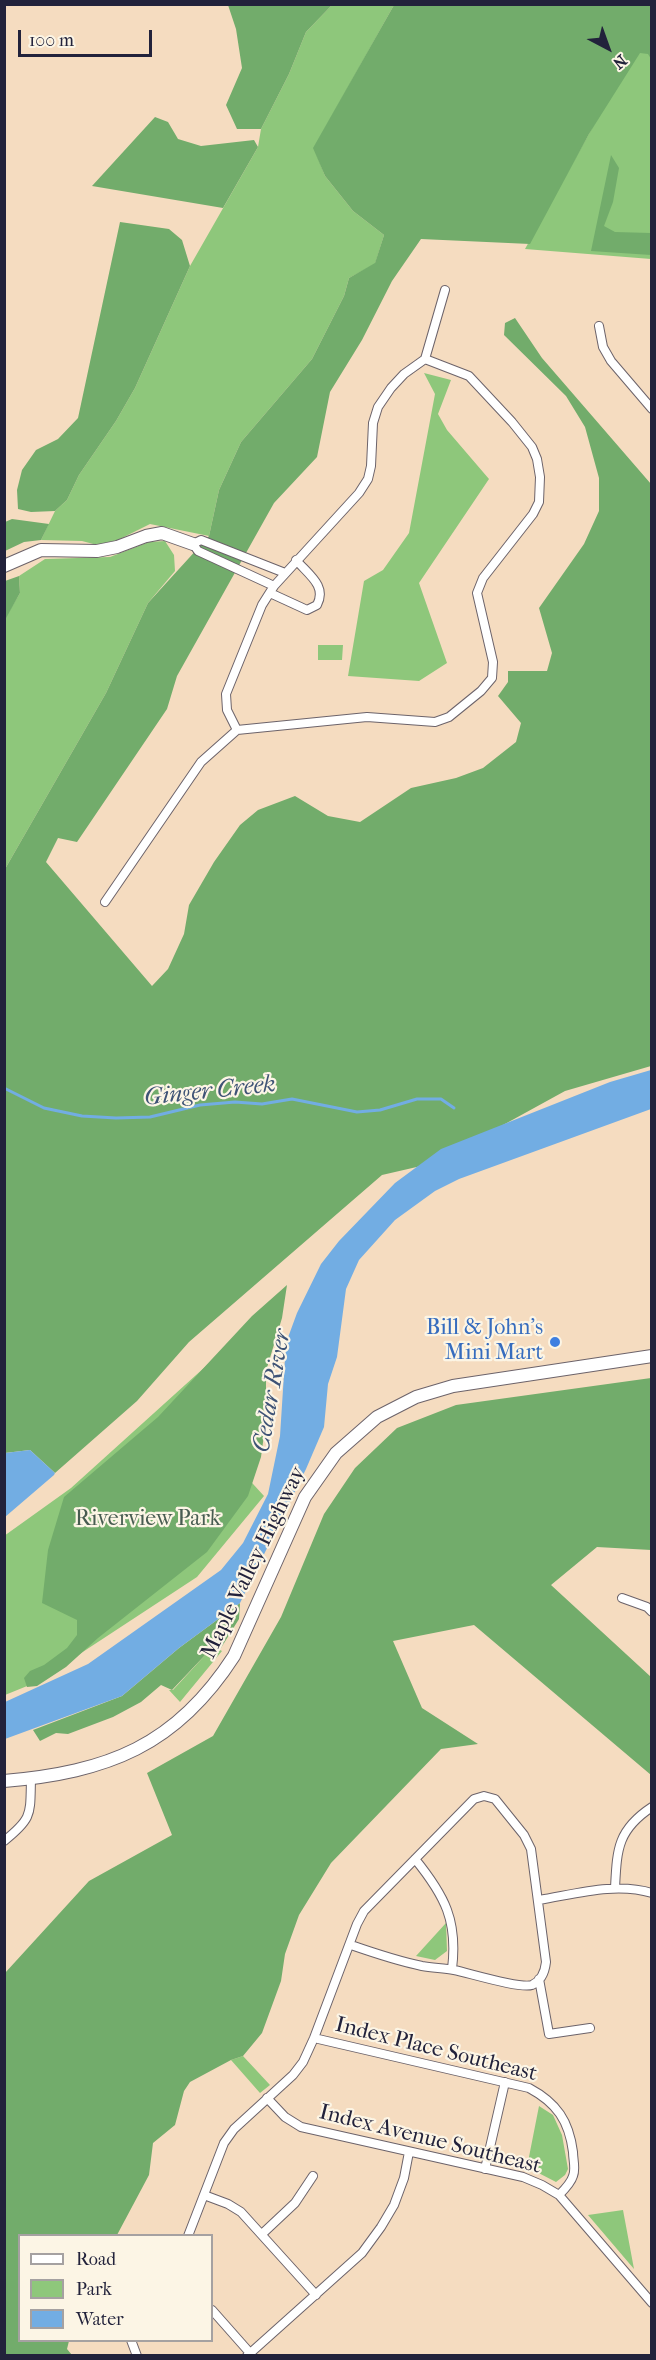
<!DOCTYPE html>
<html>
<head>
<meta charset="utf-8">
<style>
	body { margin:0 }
	#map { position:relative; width:656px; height:2360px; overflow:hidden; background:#f5dcc0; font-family:"IM FELL French Canon",serif }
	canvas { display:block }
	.frame { position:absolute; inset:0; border:6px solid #22223b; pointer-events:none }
	.legend { position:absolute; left:18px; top:2234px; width:195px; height:108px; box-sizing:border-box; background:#fcf5e5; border:2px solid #a5a1a1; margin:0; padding:8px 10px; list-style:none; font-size:18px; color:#22223b }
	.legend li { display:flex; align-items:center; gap:12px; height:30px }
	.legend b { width:30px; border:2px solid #a5a1a1 }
	.north { position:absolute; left:578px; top:18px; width:60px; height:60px; -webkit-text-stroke:4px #fcf5e5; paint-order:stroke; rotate:139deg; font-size:16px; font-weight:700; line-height:24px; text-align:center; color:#22223b }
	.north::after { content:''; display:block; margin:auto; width:21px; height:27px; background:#22223b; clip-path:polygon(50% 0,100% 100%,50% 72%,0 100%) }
	.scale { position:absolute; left:18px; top:30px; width:134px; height:27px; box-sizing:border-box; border:3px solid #22223b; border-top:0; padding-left:8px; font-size:18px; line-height:21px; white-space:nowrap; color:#22223b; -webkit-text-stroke:4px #fcf5e5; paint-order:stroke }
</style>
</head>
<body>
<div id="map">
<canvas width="656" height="2360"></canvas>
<div class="frame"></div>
<ul class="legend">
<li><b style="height:8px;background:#fff"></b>Road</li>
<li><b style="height:16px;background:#8ec77b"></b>Park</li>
<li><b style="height:16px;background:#72ade3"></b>Water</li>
</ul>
<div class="north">N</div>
<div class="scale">100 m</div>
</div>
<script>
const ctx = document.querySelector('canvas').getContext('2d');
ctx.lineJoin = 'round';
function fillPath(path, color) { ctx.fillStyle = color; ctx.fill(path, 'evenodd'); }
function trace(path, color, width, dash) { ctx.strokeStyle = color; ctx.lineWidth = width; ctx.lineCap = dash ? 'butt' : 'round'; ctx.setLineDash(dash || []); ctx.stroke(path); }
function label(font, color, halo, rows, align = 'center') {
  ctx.font = font + ' "IM FELL French Canon",serif'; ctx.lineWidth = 4.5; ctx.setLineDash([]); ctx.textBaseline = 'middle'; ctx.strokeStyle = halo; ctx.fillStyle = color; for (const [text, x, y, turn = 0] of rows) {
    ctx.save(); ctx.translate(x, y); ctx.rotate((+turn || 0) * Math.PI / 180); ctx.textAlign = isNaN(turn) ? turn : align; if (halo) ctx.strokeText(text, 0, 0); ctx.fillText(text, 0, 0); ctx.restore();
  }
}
fillPath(new Path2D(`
	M 332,5 L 394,5 L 314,148 L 325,176 L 353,211 L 384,235 L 375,264 L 349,278 L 344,296 L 312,359 L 241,442 L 219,490 L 209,536 L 150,524 L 118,540 L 97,545 L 82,541 L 41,540 L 55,511 L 67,500 L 79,475 L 116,421 L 135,388 L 190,266 L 258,147 L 261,129 L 289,74 L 306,32 Z
	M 651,22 L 651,259 L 525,249 Z
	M 424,373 L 451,380 L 438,414 L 447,430 L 489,479 L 419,583 L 447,663 L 419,681 L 348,676 L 364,581 L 383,570 L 409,533 L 435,394 Z
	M 165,541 L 174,555 L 175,571 L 148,603 L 106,693 L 5,869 L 4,620 L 20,593 L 19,576 L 45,559 L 110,557 L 149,542 Z
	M 318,645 L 343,645 L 342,660 L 318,660 Z
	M 268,1310 L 243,1473 L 264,1496 L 197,1577 L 37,1682 L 5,1695 L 4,1536 L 71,1488 Z
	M 220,1650 L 222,1651 L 180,1702 L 169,1690 L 173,1690 L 208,1652 L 216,1656 Z
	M 446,1923 L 447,1951 L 435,1960 L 416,1956 Z
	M 243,2056 L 270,2085 L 260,2093 L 231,2060 Z
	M 539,2106 L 553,2115 L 562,2135 L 568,2169 L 565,2175 L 556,2182 L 527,2167 Z
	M 623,2210 L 634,2269 L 588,2215 Z`), '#8ec77b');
fillPath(new Path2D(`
	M 228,5 L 332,5 L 306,32 L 289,74 L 261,129 L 237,129 L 226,105 L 242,68 L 236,29 Z
	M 394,5 L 651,5 L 651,59 L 648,54 L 640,53 L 589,134 L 530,244 L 421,239 L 392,281 L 362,340 L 330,392 L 317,457 L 274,503 L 177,676 L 167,709 L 77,842 L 58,838 L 46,862 L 152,986 L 168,969 L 184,934 L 189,905 L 214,862 L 240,825 L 258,810 L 295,796 L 328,816 L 360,822 L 411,788 L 456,778 L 483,768 L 516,742 L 521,723 L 498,696 L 508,682 L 508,671 L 547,671 L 552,653 L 539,608 L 584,544 L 599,511 L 599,478 L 585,427 L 566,396 L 504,335 L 505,323 L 515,318 L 542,358 L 651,484 L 651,1066 L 565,1091 L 434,1163 L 382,1175 L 189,1342 L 137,1401 L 55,1473 L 30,1450 L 5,1453 L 5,869 L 106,693 L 148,603 L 209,536 L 219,490 L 241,442 L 312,359 L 344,296 L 349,278 L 375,263 L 384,235 L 353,211 L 325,176 L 313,148 Z
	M 155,117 L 168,122 L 178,139 L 201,146 L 254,140 L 258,147 L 223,208 L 92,186 Z
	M 611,155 L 619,168 L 613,202 L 604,226 L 615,232 L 651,233 L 651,255 L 591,251 Z
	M 120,222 L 169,229 L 182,240 L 190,266 L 135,388 L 116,421 L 79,475 L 67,500 L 55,511 L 31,512 L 18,509 L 17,490 L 22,470 L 36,450 L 58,439 L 78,418 Z
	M 12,519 L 49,524 L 41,540 L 24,542 L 5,551 L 5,522 Z
	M 19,576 L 20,593 L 5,620 L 5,581 Z
	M 287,1285 L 282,1318 L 266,1371 L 266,1420 L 261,1457 L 248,1496 L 207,1552 L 98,1638 L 66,1667 L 37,1686 L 27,1687 L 24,1678 L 30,1671 L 44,1665 L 67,1648 L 77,1635 L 77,1620 L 42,1603 L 48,1550 L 64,1497 L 158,1417 L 252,1316 Z
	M 651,1378 L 651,1550 L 597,1547 L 551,1585 L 651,1677 L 651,1775 L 474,1625 L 393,1641 L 422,1708 L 478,1744 L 441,1749 L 331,1863 L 299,1915 L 285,1954 L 281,1981 L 262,2033 L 243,2056 L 231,2060 L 190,2082 L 184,2091 L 175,2125 L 153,2143 L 149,2175 L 117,2235 L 20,2236 L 20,2340 L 69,2341 L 67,2349 L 72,2355 L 5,2355 L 5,1973 L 89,1881 L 172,1835 L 147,1773 L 213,1736 L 281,1617 L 324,1514 L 355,1468 L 397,1428 L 456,1405 Z
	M 240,1603 L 239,1619 L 216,1656 L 208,1652 L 172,1690 L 161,1685 L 141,1702 L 113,1717 L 68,1734 L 56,1733 L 40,1741 L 33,1730 L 122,1696 L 179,1648 Z`), '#72ac6b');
fillPath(new Path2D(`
	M 651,1070 L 651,1109 L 459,1179 L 435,1191 L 395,1220 L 359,1260 L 346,1289 L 337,1357 L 328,1384 L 324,1427 L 306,1469 L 240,1603 L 179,1648 L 122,1696 L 5,1739 L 5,1702 L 88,1664 L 221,1570 L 243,1543 L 268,1494 L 280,1436 L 286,1343 L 297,1313 L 321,1264 L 339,1241 L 395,1183 L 441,1149 L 610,1082 Z
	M 30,1450 L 55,1473 L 54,1475 L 5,1517 L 5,1453 Z`), '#72ade3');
trace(new Path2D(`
	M 4,1088 L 44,1108 L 82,1116 L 116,1118 L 150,1117 L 200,1105 L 235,1102 L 262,1104 L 292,1099 L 357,1112 L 380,1110 L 417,1099 L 441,1099 L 454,1108`), '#72ade3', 3);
const street = new Path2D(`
	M 599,326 L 603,347 L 611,361 L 652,409
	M 274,586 L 198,551 L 193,544 L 201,540 L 285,573
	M 270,593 L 307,610 L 317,605 C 327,586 309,575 296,560
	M 237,730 L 227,710 L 226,694 L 262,605 L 274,586 L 359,493 L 368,479 L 371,466 L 373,423 L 378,407 L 391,388 L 404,374 L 425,359 L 445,290
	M 105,902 L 201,762 L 237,730 L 367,717 L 435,722 L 449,717 L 481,691 L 492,678 L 493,662 L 477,593 L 483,578 L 533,514 L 539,502 L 540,477 L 537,459 L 532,447 L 512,422 L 469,376 L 425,359
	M 622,1598 L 647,1607 L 652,1612
	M 4,1841 C 33,1818 30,1814 31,1779
	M 415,1859 C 445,1896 458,1921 452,1969
	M 615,1888 C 617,1850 617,1830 652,1807
	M 539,1900 C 576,1894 615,1882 652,1893
	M 539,1979 L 549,2034 L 590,2028
	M 314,2038 L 529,2088 C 557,2103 569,2121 573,2152 C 573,2160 576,2169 573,2176 C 571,2183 564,2190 559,2195
	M 267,2098 L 285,2117 L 301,2127 L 523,2177 L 542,2185 L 559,2195 L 652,2303
	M 485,2169 L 505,2082
	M 204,2195 L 228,2204 L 241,2212 L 316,2295
	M 262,2234 L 295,2203 L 313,2176
	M 188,2236 L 224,2143 L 234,2129 L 293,2075 L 303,2062 L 314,2038 L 357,1924 L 364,1911 L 474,1799 L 484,1796 L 495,1799 L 524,1835 L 531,1849 L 546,1962 C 545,1971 541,1981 532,1985 C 520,1989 469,1973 454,1970 C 444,1968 433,1968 422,1966 C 398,1961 374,1953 351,1945
	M 212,2310 L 250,2353
	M 131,2340 L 137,2356
	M 247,2356 L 362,2253 L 381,2227 L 394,2205 L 404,2178 L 409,2152`);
const secondary = new Path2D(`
	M 4,566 L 41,550 L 97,551 L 117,547 L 146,536 L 162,533 L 193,544`);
const primary = new Path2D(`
	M 4,1781 C 108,1772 176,1746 234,1656 L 305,1497 L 336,1453 L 377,1417 L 416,1397 L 453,1386 L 652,1356`);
trace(street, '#6c636a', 10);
trace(secondary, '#6c636a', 14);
trace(primary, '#6c636a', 14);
trace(street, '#fff', 8);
trace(secondary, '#fff', 12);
trace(primary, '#fff', 12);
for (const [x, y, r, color] of [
	[555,1342,6,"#3f7fe0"]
]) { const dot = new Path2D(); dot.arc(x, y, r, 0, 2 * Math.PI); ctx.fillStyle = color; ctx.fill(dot); trace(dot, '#fcf5e5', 2); }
label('22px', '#366cbe', '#fcf5e5', [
	["Bill & John's",543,1329],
	["Mini Mart",543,1354]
], 'right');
label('22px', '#485c51', '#fcf5e5', [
	["Riverview Park",148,1520]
]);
label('22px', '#22223b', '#fcf5e5', [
	["Maple Valley Highway",254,1563,-64],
	["Index Place Southeast",436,2050,14],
	["Index Avenue Southeast",430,2140,14]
]);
label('italic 24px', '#3e5376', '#fcf5e5', [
	["Ginger Creek",210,1092,-6],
	["Cedar River",273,1391,-80]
]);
</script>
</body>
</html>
